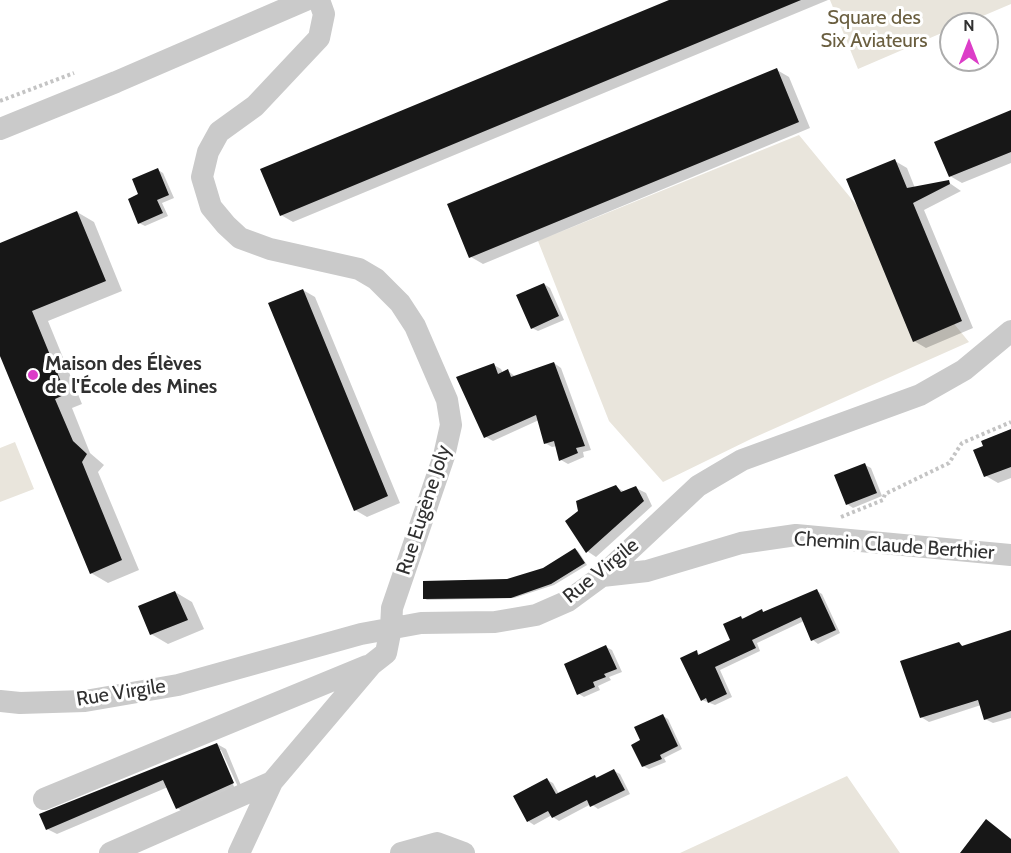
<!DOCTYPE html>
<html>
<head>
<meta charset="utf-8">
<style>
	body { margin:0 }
	#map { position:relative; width:1011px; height:853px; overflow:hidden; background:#fff; font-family:Cabin,sans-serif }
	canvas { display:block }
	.north { position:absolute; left:939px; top:12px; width:60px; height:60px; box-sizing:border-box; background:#fff; border:2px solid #acacac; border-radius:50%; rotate:0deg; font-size:16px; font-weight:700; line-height:24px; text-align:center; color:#303030 }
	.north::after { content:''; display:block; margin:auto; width:21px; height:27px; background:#dc3dc8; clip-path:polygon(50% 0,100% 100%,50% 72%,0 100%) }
</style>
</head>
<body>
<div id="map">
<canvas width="1011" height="853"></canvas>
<div class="north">N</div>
</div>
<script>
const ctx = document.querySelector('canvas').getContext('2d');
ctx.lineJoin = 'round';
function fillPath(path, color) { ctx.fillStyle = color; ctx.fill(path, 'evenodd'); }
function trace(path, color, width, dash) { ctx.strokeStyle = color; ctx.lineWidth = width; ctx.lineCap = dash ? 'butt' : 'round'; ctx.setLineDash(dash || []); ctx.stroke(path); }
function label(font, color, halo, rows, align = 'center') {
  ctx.font = font + ' Cabin,sans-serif'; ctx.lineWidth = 6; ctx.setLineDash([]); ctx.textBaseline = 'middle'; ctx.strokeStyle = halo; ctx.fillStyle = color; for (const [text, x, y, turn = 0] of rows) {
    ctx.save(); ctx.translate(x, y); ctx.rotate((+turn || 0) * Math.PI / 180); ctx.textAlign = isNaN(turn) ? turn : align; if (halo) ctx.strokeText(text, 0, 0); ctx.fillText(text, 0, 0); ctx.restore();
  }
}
fillPath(new Path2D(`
	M 830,0 L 1011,0 L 1011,4 L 964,24 L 951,24 L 951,29 L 858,69 Z
	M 799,135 L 969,342 L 753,438 L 663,482 L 609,421 L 538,241 Z
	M 15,442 L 34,489 L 0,502 L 0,448 Z
	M 847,776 L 900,853 L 680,853 Z`), '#e9e5dc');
fillPath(new Path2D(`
	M 673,0 L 828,0 L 293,222 L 281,215 Z
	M 777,70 L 789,77 L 810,128 L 483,264 L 471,257 Z
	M 1011,112 L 1011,163 L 962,183 L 950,176 Z
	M 895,161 L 907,168 L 915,188 L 948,182 L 961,191 L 924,210 L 973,328 L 926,348 L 914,341 Z
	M 158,170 L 163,173 L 174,198 L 162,203 L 168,216 L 145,226 L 139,223 L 140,195 Z
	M 77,212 L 94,222 L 122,291 L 48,321 L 82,404 L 72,408 L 90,453 L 104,465 L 98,472 L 139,570 L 108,583 L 91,573 L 2,358 L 0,357 L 0,244 Z
	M 544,284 L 550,288 L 564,320 L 538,331 L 532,328 Z
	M 303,290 L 315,297 L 400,503 L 367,517 L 355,510 Z
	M 554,363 L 561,368 L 591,450 L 583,452 L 584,457 L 568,464 L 561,460 L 557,446 L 552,447 L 545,443 L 539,420 L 493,441 L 486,437 L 494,365 L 501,369 L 503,373 L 508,371 L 516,377 Z
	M 1011,430 L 1011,478 L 998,483 L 986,476 Z
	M 865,465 L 871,468 L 882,496 L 853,508 L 847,504 Z
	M 616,487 L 625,492 L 636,488 L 646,493 L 652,506 L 596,557 L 587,551 Z
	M 575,549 L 578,551 L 587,565 L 554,585 L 514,598 L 427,600 L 424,598 L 507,581 L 543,569 Z
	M 817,591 L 822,594 L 840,633 L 818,644 L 813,640 L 804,621 L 757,643 L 760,651 L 720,670 L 732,697 L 715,705 L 702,700 L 696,652 L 701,655 L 732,640 L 741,617 L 744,619 L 762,611 L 765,613 Z
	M 175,592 L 192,602 L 204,629 L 168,644 L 151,634 Z
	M 1011,632 L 1011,718 L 993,723 L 985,719 L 981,705 L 929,722 L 921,717 L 959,644 L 964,647 Z
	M 606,647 L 612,650 L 622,672 L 609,677 L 611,680 L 598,686 L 600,690 L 584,697 L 579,694 Z
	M 663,716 L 668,719 L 682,749 L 664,758 L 666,762 L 649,769 L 643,766 L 642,741 Z
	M 217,744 L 226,749 L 242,788 L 186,813 L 177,808 L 168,787 L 57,834 L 47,829 ZM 218,750 L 221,750 L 239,789 L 236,791 Z
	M 614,771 L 620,774 L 630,794 L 598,809 L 591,804 L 559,821 L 553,817 L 552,815 L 534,825 L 528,821 L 547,780 L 553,783 L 559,794 L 595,776 L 599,778 Z`), '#0003');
fillPath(new Path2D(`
	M 669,0 L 801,0 L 280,216 L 260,169 Z
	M 777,68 L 799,122 L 469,258 L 447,204 Z
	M 1011,110 L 1011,152 L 949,177 L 934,142 Z
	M 895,159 L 907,188 L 949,180 L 950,184 L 913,203 L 962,321 L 913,342 L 846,179 Z
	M 158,168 L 169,195 L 157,200 L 163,213 L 138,224 L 128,199 L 138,194 L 132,179 Z
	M 77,211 L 106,281 L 32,311 L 66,394 L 55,399 L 73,441 L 87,454 L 82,462 L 122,560 L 90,574 L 0,356 L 0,243 Z
	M 544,283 L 559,316 L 531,329 L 516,295 Z
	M 303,289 L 388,496 L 354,511 L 268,303 Z
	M 554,362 L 585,446 L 576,448 L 578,453 L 559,461 L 554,441 L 544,444 L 536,415 L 484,438 L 456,377 L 494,363 L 498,374 L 508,369 L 511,377 Z
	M 1011,429 L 1011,467 L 984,477 L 973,450 L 983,446 L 981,441 Z
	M 865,463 L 877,493 L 846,505 L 834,475 Z
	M 616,485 L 621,492 L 636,486 L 644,501 L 586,553 L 565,521 L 578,511 L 576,501 Z
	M 575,548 L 585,563 L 551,584 L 511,598 L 423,599 L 423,581 L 507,579 L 543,568 Z
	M 817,589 L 836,630 L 811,641 L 801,617 L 752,640 L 756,648 L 715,667 L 727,694 L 708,703 L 706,698 L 701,701 L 680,658 L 697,650 L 698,655 L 730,640 L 723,624 L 741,616 L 742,619 L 762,609 L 763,612 Z
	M 175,591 L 188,620 L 150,635 L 138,606 Z
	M 1011,630 L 1011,711 L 984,720 L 978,700 L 920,718 L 900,661 L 959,642 L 962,646 Z
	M 606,645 L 617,669 L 604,674 L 606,677 L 593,682 L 595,687 L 577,695 L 564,664 Z
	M 663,714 L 678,746 L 660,755 L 662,759 L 642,767 L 631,745 L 640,740 L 634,727 Z
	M 217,743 L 234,783 L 176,809 L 163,780 L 46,830 L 39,814 Z
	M 614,769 L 625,790 L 590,807 L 587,800 L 552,818 L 548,811 L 527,822 L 513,796 L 547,778 L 556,794 L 595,775 L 596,778 Z
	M 986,819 L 1011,839 L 1011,853 L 960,853 Z`), '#171717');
trace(new Path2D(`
	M 0,101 L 74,73
	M 841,517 L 883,500 L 885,494 L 949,463 L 962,443 L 1011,422`), '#c4c4c4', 4, [3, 3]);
trace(new Path2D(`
	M 0,129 L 116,82 L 306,0
	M 602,576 L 647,571 L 741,543 L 796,535 L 1011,555
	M 0,701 L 20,703 L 85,701 L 178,685 L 361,634 L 421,623 L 495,622 L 536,615 L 568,601 L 602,576 L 698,486 L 742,460 L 920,395 L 964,370 L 1011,331
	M 44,799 L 367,666
	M 110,853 L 272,782
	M 239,853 L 272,782 L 372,664 L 386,653 L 391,628 L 392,608 L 444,456 L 451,425 L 447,400 L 415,326 L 400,303 L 376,279 L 359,269 L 270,249 L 240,238 L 226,225 L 211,207 L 202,177 L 208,152 L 219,132 L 255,106 L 319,38 L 324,14 L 319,0
	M 401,853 L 437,843 L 464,853`), '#cacaca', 22);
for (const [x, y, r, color] of [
	[33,375,6,"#dc3dc8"]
]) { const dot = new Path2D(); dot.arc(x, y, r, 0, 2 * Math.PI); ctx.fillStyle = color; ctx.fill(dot); trace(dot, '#fff', 2); }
label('20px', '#6a5e3f', '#fff', [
	["Square des",874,18],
	["Six Aviateurs",874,41]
]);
label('bold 20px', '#303030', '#fff', [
	["Maison des Élèves",45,364],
	["de l'École des Mines",45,387]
], 'left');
label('20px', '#303030', '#fff', [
	["Rue Eugène Joly",424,510,-72],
	["Chemin Claude Berthier",894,546,4],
	["Rue Virgile",601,571,-39],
	["Rue Virgile",121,693,-9]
]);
</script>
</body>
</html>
